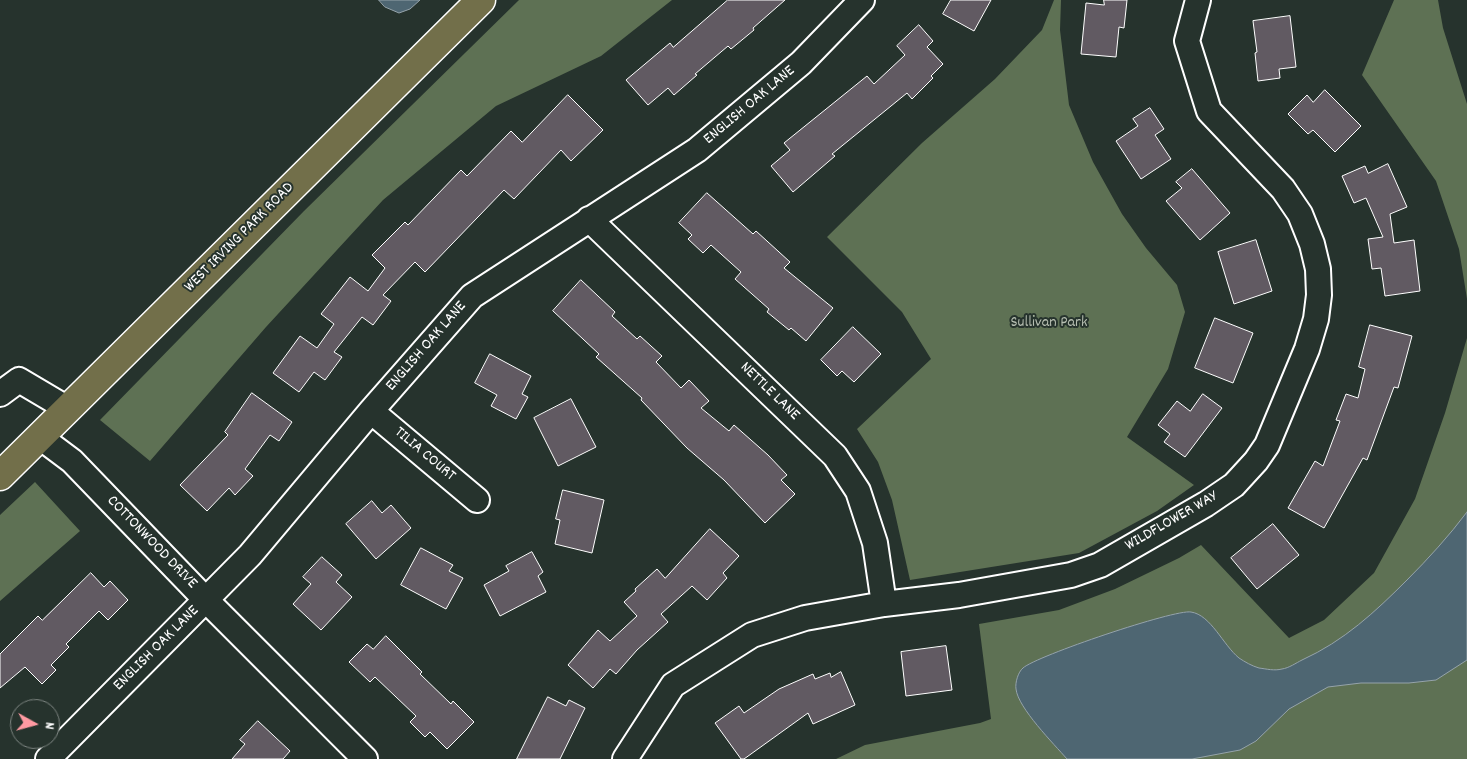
<!DOCTYPE html>
<html>
<head>
<meta charset="utf-8">
<style>
	body { margin:0 }
	#map { position:relative; width:1467px; height:759px; overflow:hidden; background:#26332d; font-family:Dekko,sans-serif }
	canvas { display:block }
	.north { position:absolute; left:10px; top:699px; width:50px; height:50px; box-sizing:border-box; background:#26332d; border:1px solid #7d8581; border-radius:50%; rotate:97deg; font-size:14px; font-weight:700; line-height:20px; text-align:center; color:#fff }
	.north::after { content:''; display:block; margin:auto; width:18px; height:22px; background:#ff9aa2; clip-path:polygon(50% 0,100% 100%,50% 72%,0 100%) }
</style>
</head>
<body>
<div id="map">
<canvas width="1467" height="759"></canvas>
<div class="north">N</div>
</div>
<script>
const ctx = document.querySelector('canvas').getContext('2d');
ctx.lineJoin = 'round';
function fillPath(path, color) { ctx.fillStyle = color; ctx.fill(path, 'evenodd'); }
function trace(path, color, width, dash) { ctx.strokeStyle = color; ctx.lineWidth = width; ctx.lineCap = dash ? 'butt' : 'round'; ctx.setLineDash(dash || []); ctx.stroke(path); }
function label(font, color, halo, rows, align = 'center') {
  ctx.font = font + ' Dekko,sans-serif'; ctx.lineWidth = 4; ctx.setLineDash([]); ctx.textBaseline = 'middle'; ctx.strokeStyle = halo; ctx.fillStyle = color; for (const [text, x, y, turn = 0] of rows) {
    ctx.save(); ctx.translate(x, y); ctx.rotate((+turn || 0) * Math.PI / 180); ctx.textAlign = isNaN(turn) ? turn : align; if (halo) ctx.strokeText(text, 0, 0); ctx.fillText(text, 0, 0); ctx.restore();
  }
}
fillPath(new Path2D(`
	M 519,0 L 672,0 L 601,56 L 496,106 L 383,200 L 266,327 L 150,461 L 100,420 L 304,211 Z
	M 1054,0 L 1061,0 L 1060,30 L 1069,105 L 1093,162 L 1122,214 L 1146,248 L 1177,285 L 1185,312 L 1168,369 L 1127,437 L 1194,485 L 1157,511 L 1079,553 L 910,580 L 892,500 L 878,462 L 857,429 L 931,359 L 902,312 L 827,237 L 922,143 L 995,79 L 1042,30 Z
	M 1394,0 L 1438,0 L 1443,28 L 1467,104 L 1467,299 L 1459,249 L 1436,181 L 1362,75 Z
	M 1467,338 L 1467,759 L 836,759 L 865,745 L 980,723 L 991,719 L 979,624 L 1059,610 L 1115,589 L 1179,558 L 1201,545 L 1289,638 L 1324,620 L 1374,573 L 1415,499 L 1445,413 Z
	M 35,482 L 80,531 L 0,601 L 0,515 Z`), '#5e7154');
const water = new Path2D(`
	M 379,0 L 420,0 L 410,9 L 399,13 L 385,7 Z
	M 1467,512 L 1467,660 L 1436,680 L 1409,683 L 1361,683 L 1328,687 L 1289,709 L 1256,741 L 1240,750 L 1192,759 L 1067,759 C 1054,744 1018,708 1016,689 C 1015,683 1018,672 1023,668 C 1036,656 1175,609 1191,612 C 1211,615 1223,645 1239,658 C 1245,662 1252,666 1259,668 C 1267,669 1274,671 1282,669 C 1289,668 1296,663 1302,660 C 1344,641 1375,612 1407,580 C 1428,559 1449,536 1467,512 Z`);
fillPath(water, '#4e6672');
trace(water, '#95a3aa', 1);
const building = new Path2D(`
	M 728,0 L 785,0 L 753,28 L 754,30 L 731,49 L 728,46 L 695,74 L 697,75 L 674,95 L 668,88 L 648,105 L 626,80 L 670,43 L 673,47 Z
	M 951,0 L 991,0 L 974,31 L 943,14 Z
	M 1104,0 L 1127,0 L 1124,28 L 1119,27 L 1116,57 L 1081,54 L 1086,3 L 1104,5 Z
	M 1290,16 L 1296,67 L 1279,69 L 1280,78 L 1258,81 L 1255,53 L 1257,52 L 1253,21 Z
	M 919,25 L 933,41 L 927,47 L 943,64 L 931,76 L 933,78 L 912,99 L 907,93 L 832,154 L 835,156 L 793,192 L 771,166 L 790,150 L 784,143 L 867,76 L 874,84 L 905,55 L 897,46 Z
	M 1325,90 L 1361,126 L 1335,152 L 1313,130 L 1308,134 L 1288,114 L 1307,95 L 1313,102 Z
	M 568,95 L 603,130 L 571,161 L 561,150 L 514,199 L 504,190 L 425,272 L 415,262 L 383,295 L 391,301 L 373,325 L 362,317 L 334,352 L 342,357 L 325,380 L 314,372 L 299,392 L 273,373 L 300,336 L 317,348 L 334,324 L 321,314 L 350,277 L 368,291 L 385,268 L 372,255 L 405,222 L 408,225 L 461,170 L 467,176 L 511,131 L 522,142 Z
	M 1150,108 L 1164,129 L 1155,135 L 1171,159 L 1141,179 L 1116,141 L 1138,126 L 1133,119 Z
	M 1388,164 L 1407,207 L 1390,214 L 1394,243 L 1414,240 L 1420,291 L 1385,296 L 1381,268 L 1372,269 L 1368,239 L 1383,237 L 1366,198 L 1354,203 L 1342,176 L 1365,166 L 1368,173 Z
	M 1192,169 L 1230,213 L 1200,240 L 1166,201 L 1182,188 L 1176,182 Z
	M 707,193 L 753,234 L 756,231 L 790,262 L 784,268 L 833,308 L 806,341 L 791,328 L 789,330 L 767,312 L 769,309 L 735,279 L 741,272 L 711,245 L 703,253 L 688,239 L 692,235 L 679,223 Z
	M 1256,240 L 1272,291 L 1234,304 L 1218,252 Z
	M 581,280 L 615,312 L 612,316 L 637,339 L 640,336 L 662,356 L 656,362 L 681,388 L 689,380 L 709,401 L 701,408 L 729,431 L 734,425 L 768,455 L 787,475 L 781,480 L 795,494 L 765,523 L 724,480 L 687,448 L 641,400 L 642,398 L 596,357 L 599,354 L 553,311 Z
	M 1215,318 L 1253,333 L 1233,383 L 1195,368 Z
	M 1370,325 L 1412,336 L 1398,388 L 1394,387 L 1367,460 L 1363,458 L 1324,528 L 1288,508 L 1315,461 L 1323,466 L 1340,421 L 1336,420 L 1346,394 L 1358,398 L 1365,369 L 1359,367 Z
	M 853,327 L 881,354 L 854,382 L 842,371 L 837,376 L 821,360 Z
	M 490,354 L 531,376 L 522,394 L 528,397 L 516,419 L 491,406 L 497,395 L 475,383 Z
	M 252,393 L 292,422 L 279,441 L 270,435 L 245,469 L 253,476 L 235,495 L 229,488 L 207,511 L 180,485 L 228,435 L 225,432 Z
	M 1203,394 L 1222,408 L 1185,457 L 1164,442 L 1170,434 L 1158,425 L 1177,401 L 1190,411 Z
	M 571,399 L 596,447 L 558,466 L 534,418 Z
	M 563,490 L 604,500 L 592,553 L 555,544 L 560,520 L 556,519 Z
	M 372,501 L 382,513 L 391,505 L 411,528 L 376,559 L 346,524 Z
	M 1273,524 L 1299,555 L 1257,589 L 1231,558 Z
	M 710,529 L 739,556 L 723,573 L 727,578 L 707,600 L 692,586 L 661,614 L 668,622 L 637,650 L 616,674 L 610,669 L 593,688 L 568,665 L 598,630 L 610,641 L 637,616 L 624,602 L 636,591 L 635,589 L 657,569 L 665,578 Z
	M 421,548 L 453,565 L 449,571 L 463,578 L 446,609 L 401,585 Z
	M 532,552 L 543,572 L 538,576 L 546,592 L 500,616 L 484,585 L 509,571 L 506,566 Z
	M 322,557 L 342,575 L 336,582 L 352,597 L 321,630 L 293,604 L 311,584 L 303,577 Z
	M 91,573 L 104,587 L 110,581 L 128,600 L 108,620 L 99,611 L 66,644 L 69,647 L 51,665 L 56,670 L 42,684 L 25,667 L 0,688 L 0,654 L 38,616 L 42,620 Z
	M 386,636 L 422,672 L 420,674 L 451,704 L 453,701 L 474,722 L 447,749 L 430,732 L 425,737 L 410,722 L 416,716 L 375,677 L 370,682 L 349,662 L 367,644 L 373,649 Z
	M 946,646 L 952,690 L 906,696 L 901,652 Z
	M 841,672 L 855,705 L 813,724 L 808,713 L 744,759 L 741,759 L 715,723 L 739,706 L 744,713 L 779,689 L 813,674 L 815,679 L 830,673 L 831,677 Z
	M 548,697 L 566,706 L 569,700 L 585,708 L 560,759 L 517,759 Z
	M 258,721 L 290,751 L 283,759 L 232,759 L 245,744 L 240,740 Z`);
fillPath(building, '#615a62');
trace(building, '#fff', 1);
const minor = new Path2D(`
	M 589,219 L 835,456 L 858,491 L 875,543 L 884,604
	M 0,394 L 19,380 L 68,409
	M 371,411 L 477,500
	M 40,437 L 72,461 L 206,600 L 365,759
	M 48,759 L 250,555 L 371,411 L 472,296 L 697,150 L 801,63 L 862,0
	M 625,759 L 673,685 L 752,635 L 805,618 L 884,604 L 959,595 L 1071,575 L 1100,565 L 1206,504 L 1234,485 L 1256,461 L 1267,445 L 1307,349 L 1316,319 L 1319,295 L 1318,269 L 1312,244 L 1300,214 L 1283,189 L 1209,111 L 1187,41 L 1198,0`);
const major = new Path2D(`
	M 0,476 L 481,0`);
trace(minor, '#fff', 28);
trace(major, '#fff', 31);
trace(minor, '#26332d', 24);
trace(major, '#726f4a', 28);
label('16px', '#fff', '#26332d', [
	["ENGLISH OAK LANE",750,106,-40],
	["WEST IRVING PARK ROAD",240,238,-45],
	["ENGLISH OAK LANE",427,347,-49],
	["NETTLE LANE",769,392,44],
	["TILIA COURT",424,455,40],
	["WILDFLOWER WAY",1172,522,-30],
	["COTTONWOOD DRIVE",151,543,46],
	["ENGLISH OAK LANE",157,649,-45]
]);
label('16px', '#b7bfb2', '#26332d', [
	["Sullivan Park",1049,324]
]);
</script>
</body>
</html>
